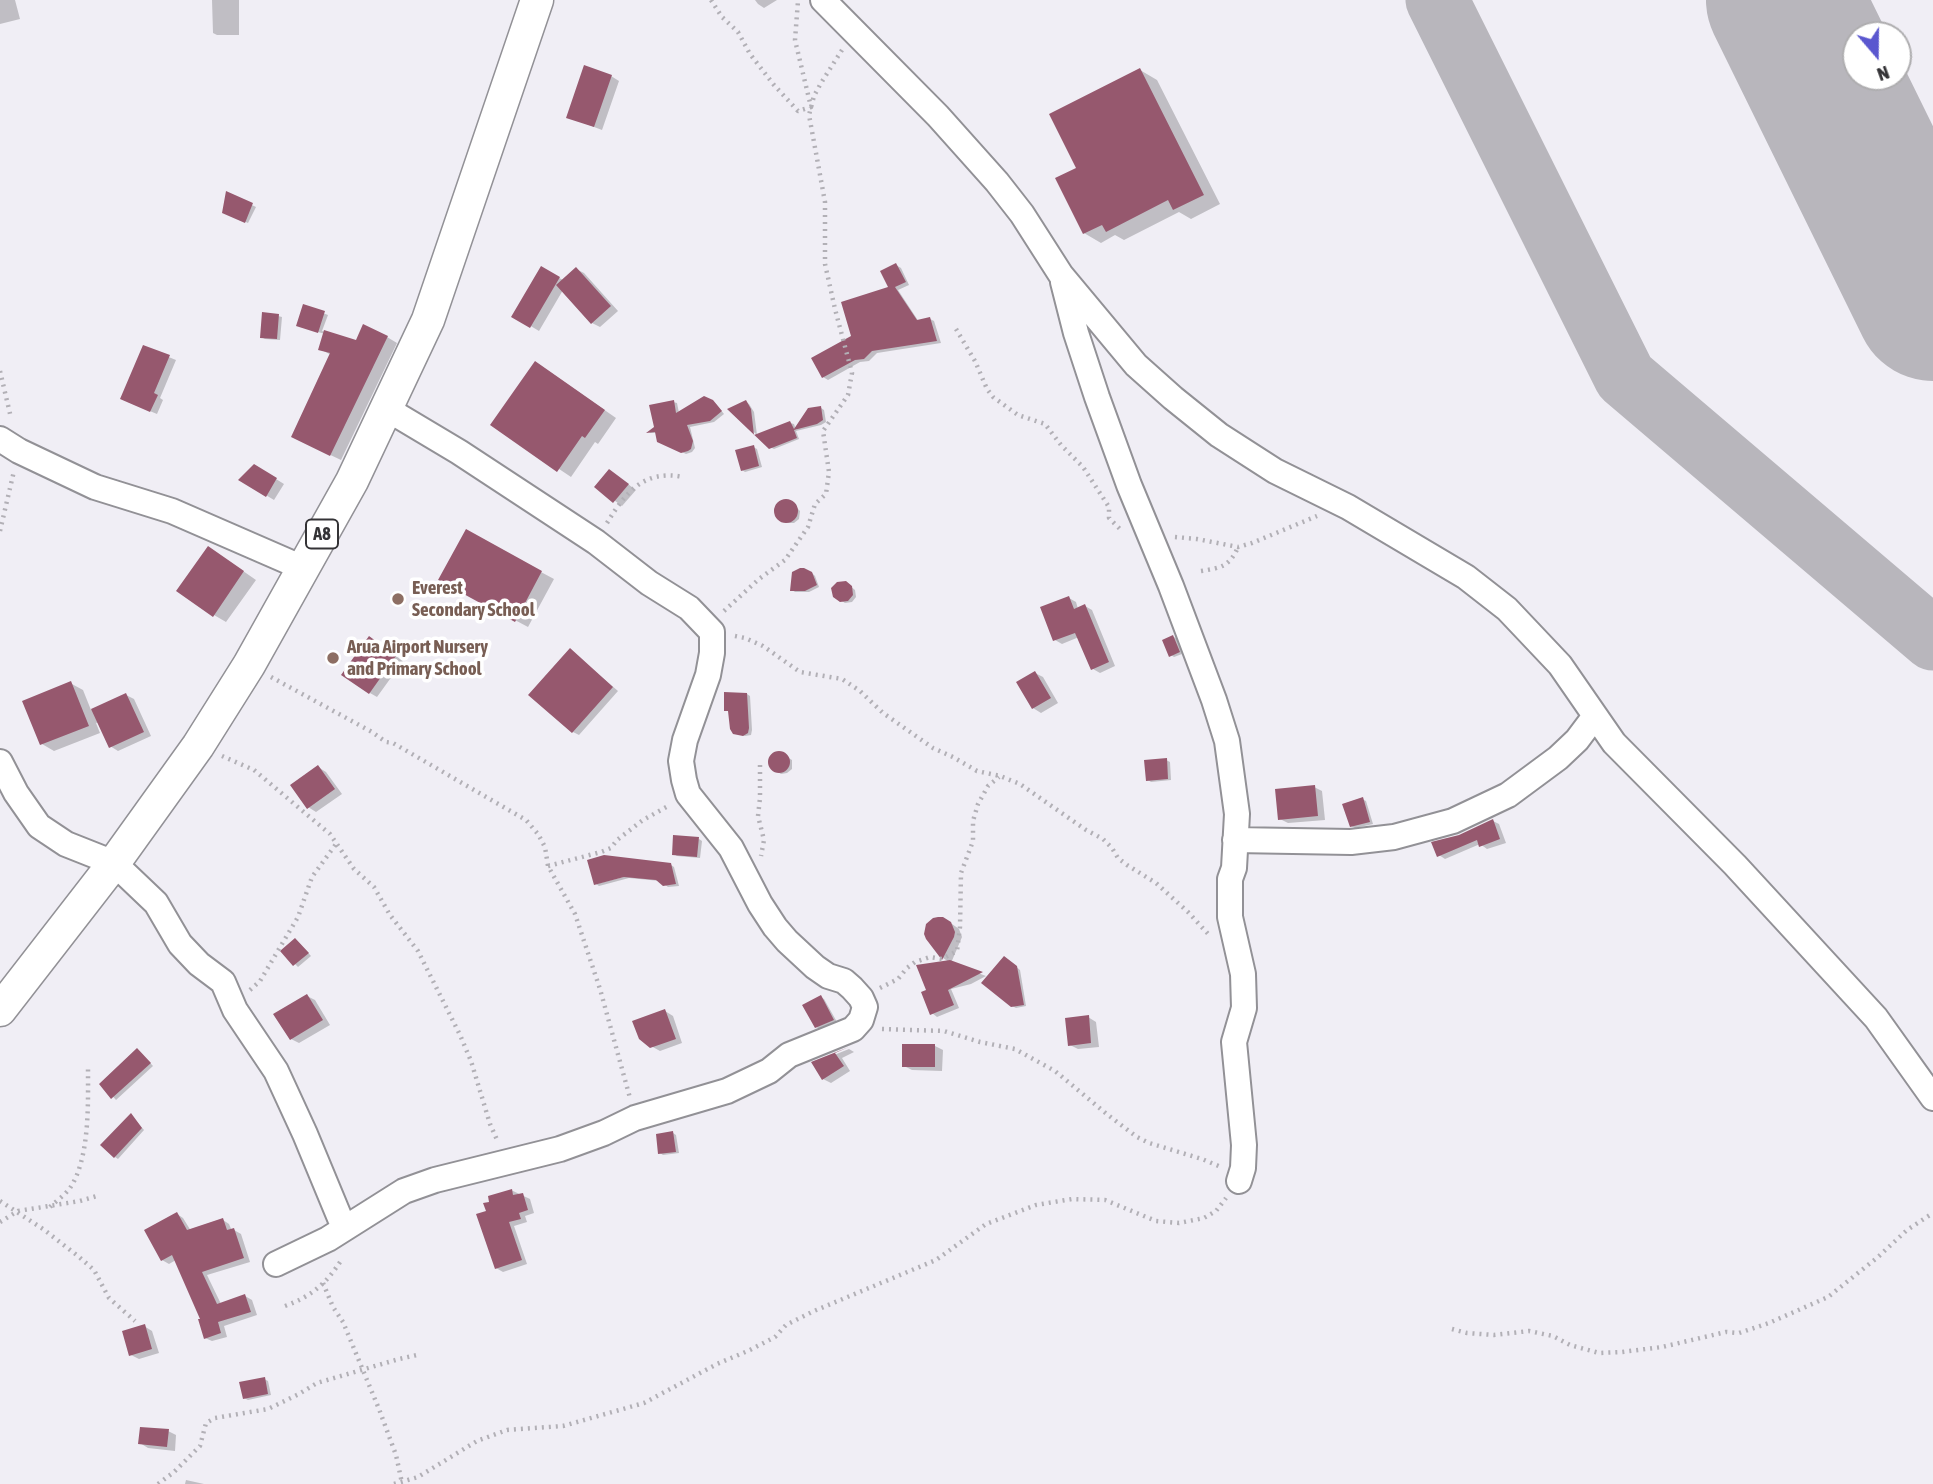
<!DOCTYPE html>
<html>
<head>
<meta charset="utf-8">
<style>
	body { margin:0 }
	#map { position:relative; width:1933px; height:1484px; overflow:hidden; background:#f0eef5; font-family:"Asap Condensed",sans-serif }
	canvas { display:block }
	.north { position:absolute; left:1842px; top:21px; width:70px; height:70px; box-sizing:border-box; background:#fff; border:2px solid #aeadaf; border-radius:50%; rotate:160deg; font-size:19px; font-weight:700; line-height:28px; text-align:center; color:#343336 }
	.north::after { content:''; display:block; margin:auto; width:24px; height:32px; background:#5a57cf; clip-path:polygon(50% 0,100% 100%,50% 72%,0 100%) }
</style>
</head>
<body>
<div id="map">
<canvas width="1933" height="1484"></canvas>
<div class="north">N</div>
</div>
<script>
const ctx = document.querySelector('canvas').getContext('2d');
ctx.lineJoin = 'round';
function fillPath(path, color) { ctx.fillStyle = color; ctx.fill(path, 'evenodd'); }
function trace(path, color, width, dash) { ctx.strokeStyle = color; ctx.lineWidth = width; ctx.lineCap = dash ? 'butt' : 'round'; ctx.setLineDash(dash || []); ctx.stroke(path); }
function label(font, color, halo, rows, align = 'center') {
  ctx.font = font + ' "Asap Condensed",sans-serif'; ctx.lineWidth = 7; ctx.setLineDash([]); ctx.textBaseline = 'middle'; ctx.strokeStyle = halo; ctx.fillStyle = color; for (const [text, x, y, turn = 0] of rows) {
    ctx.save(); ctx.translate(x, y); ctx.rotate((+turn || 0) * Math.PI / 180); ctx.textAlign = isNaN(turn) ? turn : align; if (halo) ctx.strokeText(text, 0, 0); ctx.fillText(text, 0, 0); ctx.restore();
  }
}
fillPath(new Path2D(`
	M 0,0 L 15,0 L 20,19 L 0,24 Z
	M 212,0 L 239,0 L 239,35 L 217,35 L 213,33 Z
	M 755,0 L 777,0 L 764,8 L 758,4 Z
	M 1140,70 L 1157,80 L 1220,204 L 1191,219 L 1179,212 L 1124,240 L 1115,235 L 1101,243 L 1084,233 L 1078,168 Z
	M 611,76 L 619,81 L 602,130 L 568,117 Z
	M 227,193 L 256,207 L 248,223 L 228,214 Z
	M 896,265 L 901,268 L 909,285 L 898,290 L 919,322 L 930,319 L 934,321 L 941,343 L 877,353 L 869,361 L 860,362 L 828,380 L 823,377 L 890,288 Z
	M 541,268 L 563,280 L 576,269 L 584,273 L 618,311 L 600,327 L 592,323 L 563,290 L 539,331 L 514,316 Z
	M 304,306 L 328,315 L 322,331 L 357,342 L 387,337 L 397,343 L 341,460 L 303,442 L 331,355 L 320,349 L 325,334 L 301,327 Z
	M 278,316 L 282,317 L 280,340 L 265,339 L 261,337 Z
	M 144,347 L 176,360 L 160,398 L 163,400 L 157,414 L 128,402 Z
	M 547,370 L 616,418 L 598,444 L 595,442 L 571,477 L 492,424 Z
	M 712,401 L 716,404 L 724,414 L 714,422 L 690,427 L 695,448 L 692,452 L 686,454 L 659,441 L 657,433 L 649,433 L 656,428 L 673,402 L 677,403 L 679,413 Z
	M 746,402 L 749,404 L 754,412 L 757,435 L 730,410 Z
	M 821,408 L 824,410 L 826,422 L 821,425 L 796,431 L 799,439 L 774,449 L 770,447 L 790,423 L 794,424 L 796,430 L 809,409 Z
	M 753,447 L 757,449 L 762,467 L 745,472 L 742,470 Z
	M 255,466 L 284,484 L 274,500 L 241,480 Z
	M 610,471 L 636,490 L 622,506 L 596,487 Z
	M 783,502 L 791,502 L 800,511 L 799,519 L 794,523 L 786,523 L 777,514 L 777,507 Z
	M 466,532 L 554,579 L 528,627 L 453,587 Z
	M 220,555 L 256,580 L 226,622 L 214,615 Z
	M 812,573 L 815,576 L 819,587 L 809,592 L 795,592 L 792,590 Z
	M 849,585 L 855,590 L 856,597 L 852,602 L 845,603 L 834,596 Z
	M 1069,598 L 1076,602 L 1078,609 L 1085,606 L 1092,610 L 1115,666 L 1100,673 L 1093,669 L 1079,637 L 1062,644 L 1055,640 Z
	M 1173,637 L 1177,638 L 1182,654 L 1174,657 L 1171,655 Z
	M 377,643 L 403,661 L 377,697 L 370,693 Z
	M 570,650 L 618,691 L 579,735 L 573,732 Z
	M 1035,673 L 1043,677 L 1058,703 L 1041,713 L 1033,708 Z
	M 70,683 L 83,690 L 91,710 L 126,695 L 134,699 L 151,736 L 118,751 L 110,746 L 99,722 L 96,723 L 100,733 L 54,751 L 42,744 Z
	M 747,694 L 750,696 L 752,730 L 751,735 L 745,736 L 734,733 Z
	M 779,752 L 792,760 L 792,769 L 787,773 L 781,774 L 771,768 L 769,762 L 772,755 Z
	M 1166,760 L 1170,762 L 1171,780 L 1151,782 L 1148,780 Z
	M 318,767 L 326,772 L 342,794 L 316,812 L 308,807 Z
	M 1314,787 L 1322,791 L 1325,820 L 1288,823 L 1280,819 Z
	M 1362,799 L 1366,801 L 1373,824 L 1355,828 L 1351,826 Z
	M 1493,821 L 1499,824 L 1506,843 L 1487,849 L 1480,844 L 1445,859 L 1439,855 L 1460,836 Z
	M 699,839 L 702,841 L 700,858 L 677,856 L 674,854 Z
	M 671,865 L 674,867 L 679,886 L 668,887 L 660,881 L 629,878 L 599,886 L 596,884 Z
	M 952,924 L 959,929 L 962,937 L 951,963 L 986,976 L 971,984 L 951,989 L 959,1008 L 937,1017 L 932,1013 L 949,962 L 943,958 L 927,939 Z
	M 298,942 L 311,956 L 298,967 L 282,951 Z
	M 1008,960 L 1020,970 L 1026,1006 L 1016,1008 L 1012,1006 Z
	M 307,996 L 315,1000 L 330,1025 L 299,1043 L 291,1039 Z
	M 820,997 L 824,999 L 837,1022 L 820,1029 L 816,1027 Z
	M 665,1011 L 673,1016 L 682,1043 L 660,1051 L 651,1046 Z
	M 1088,1017 L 1096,1022 L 1099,1047 L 1078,1049 L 1070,1045 Z
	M 935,1046 L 943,1050 L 942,1071 L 912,1070 L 904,1066 Z
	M 849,1049 L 854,1052 L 842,1058 L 850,1071 L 831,1083 L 823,1079 L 814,1063 Z
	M 140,1052 L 153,1066 L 116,1100 L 102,1084 Z
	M 131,1115 L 144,1130 L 118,1159 L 115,1157 Z
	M 673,1133 L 676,1135 L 679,1153 L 663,1155 L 660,1153 Z
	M 511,1190 L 530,1199 L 534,1213 L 525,1216 L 527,1222 L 514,1226 L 527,1264 L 503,1272 L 496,1268 L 488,1212 Z
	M 177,1214 L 183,1218 L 191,1231 L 223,1220 L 229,1224 L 232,1231 L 234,1230 L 241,1234 L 250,1262 L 207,1275 L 221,1304 L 245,1296 L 252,1300 L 257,1315 L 224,1326 L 227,1337 L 212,1341 L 205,1338 L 202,1320 L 176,1260 L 169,1264 L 162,1260 Z
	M 144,1326 L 152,1331 L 159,1353 L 139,1359 L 131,1355 Z
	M 264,1379 L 268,1381 L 271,1395 L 248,1400 L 244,1398 Z
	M 168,1431 L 176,1435 L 175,1451 L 148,1448 L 140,1443 Z
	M 186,1480 L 204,1484 L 185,1484 Z`), '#0003');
trace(new Path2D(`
	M 1437,0 L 1625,377 L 1933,639`), '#b8b6bc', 63);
trace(new Path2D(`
	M 1784,0 L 1933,303`), '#b8b6bc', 156);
fillPath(new Path2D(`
	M 584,65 L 612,75 L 594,127 L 566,118 Z
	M 1140,68 L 1204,195 L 1173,210 L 1168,200 L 1106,232 L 1102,225 L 1083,234 L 1055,178 L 1076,168 L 1049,114 Z
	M 226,191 L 253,203 L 245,223 L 222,213 Z
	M 896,263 L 906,282 L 895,287 L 917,320 L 930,317 L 937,341 L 872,351 L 864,359 L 855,360 L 822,378 L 811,358 L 851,336 L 841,302 L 888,287 L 880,271 Z
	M 541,266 L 560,277 L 530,328 L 511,317 Z
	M 576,267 L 611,306 L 591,324 L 556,285 Z
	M 303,304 L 325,311 L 318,333 L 296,326 Z
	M 262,312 L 279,314 L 277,339 L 260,338 Z
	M 363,324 L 388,336 L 330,456 L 291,437 L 330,353 L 318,350 L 324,330 L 356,340 Z
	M 143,345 L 170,355 L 154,393 L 158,395 L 150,412 L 120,399 Z
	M 535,361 L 605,410 L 585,438 L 582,436 L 557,472 L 490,425 Z
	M 704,396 L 713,400 L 722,411 L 710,421 L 687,425 L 693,441 L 691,449 L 688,451 L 681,453 L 657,442 L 655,432 L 646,433 L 654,427 L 649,405 L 674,400 L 676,413 Z
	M 746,400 L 751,409 L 754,435 L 790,421 L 794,429 L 808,408 L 821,406 L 823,420 L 817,424 L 794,430 L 797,438 L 769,449 L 727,409 Z
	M 754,445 L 759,466 L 741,471 L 735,450 Z
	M 254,464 L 277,478 L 266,497 L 238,480 Z
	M 609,469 L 629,484 L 613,503 L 594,487 Z
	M774 511a12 12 0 1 1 24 0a12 12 0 1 1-24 0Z
	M 466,529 L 542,571 L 515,622 L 438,580 Z
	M 208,546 L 244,571 L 213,617 L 176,591 Z
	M 800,568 L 804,568 L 812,572 L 817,585 L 805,591 L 790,591 L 792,572 Z
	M 846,581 L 852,586 L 853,595 L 848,601 L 840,602 L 833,597 L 831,588 L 837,582 Z
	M 1069,596 L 1074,609 L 1085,604 L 1109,662 L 1091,670 L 1075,633 L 1053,641 L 1040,607 Z
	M 1173,635 L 1180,652 L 1169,657 L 1162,640 Z
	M 369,636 L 396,656 L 369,694 L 341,675 Z
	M 570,648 L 613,687 L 572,733 L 528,695 Z
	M 1035,671 L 1051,698 L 1032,709 L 1016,682 Z
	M 71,681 L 89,726 L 40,745 L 22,701 Z
	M 724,692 L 747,693 L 749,728 L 748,733 L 743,736 L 733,734 L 730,729 L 728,711 L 724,711 Z
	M 126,693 L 144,732 L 109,748 L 91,709 Z
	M768 762a11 11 0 1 1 22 0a11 11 0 1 1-22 0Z
	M 1167,758 L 1168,779 L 1146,781 L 1144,760 Z
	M 318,765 L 335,789 L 307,809 L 290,785 Z
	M 1315,785 L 1318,816 L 1278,820 L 1275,789 Z
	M 1363,797 L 1370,822 L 1350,827 L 1342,804 Z
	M 1493,819 L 1500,839 L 1479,847 L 1477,840 L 1437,857 L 1431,842 L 1459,835 Z
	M 673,835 L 699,837 L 697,857 L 672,855 Z
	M 604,855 L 671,863 L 676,884 L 663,886 L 656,880 L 624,877 L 594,885 L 587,860 Z
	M 938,917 L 943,917 L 951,922 L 955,932 L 954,937 L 942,960 L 926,939 L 924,934 L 926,924 L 933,918 Z
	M 295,938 L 309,953 L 293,966 L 280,951 Z
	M 1004,956 L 1017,966 L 1024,1005 L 1011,1007 L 981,983 Z
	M 950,960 L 983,972 L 948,990 L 954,1005 L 930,1015 L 921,992 L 926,990 L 916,965 Z
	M 307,994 L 323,1020 L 290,1040 L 273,1014 Z
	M 821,995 L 834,1020 L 815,1028 L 802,1005 Z
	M 665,1009 L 676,1039 L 650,1048 L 639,1039 L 632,1021 Z
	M 1089,1015 L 1091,1043 L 1068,1046 L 1065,1018 Z
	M 902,1044 L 935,1044 L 935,1067 L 902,1067 Z
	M 849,1047 L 835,1053 L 844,1066 L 822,1080 L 811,1062 Z
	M 137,1048 L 151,1063 L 111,1099 L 99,1084 Z
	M 131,1113 L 142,1128 L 114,1158 L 100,1145 Z
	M 673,1131 L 676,1152 L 658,1154 L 656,1134 Z
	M 512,1189 L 513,1195 L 523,1193 L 528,1210 L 519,1213 L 521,1219 L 509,1222 L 522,1260 L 495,1269 L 476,1214 L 486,1211 L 483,1203 L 489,1202 L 488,1196 Z
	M 177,1212 L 187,1230 L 223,1218 L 227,1230 L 234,1228 L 244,1258 L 202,1272 L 217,1304 L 245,1294 L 251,1312 L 218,1322 L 221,1333 L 204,1339 L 198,1319 L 200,1319 L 172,1255 L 161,1261 L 144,1230 Z
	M 145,1324 L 152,1349 L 129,1356 L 122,1331 Z
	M 265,1377 L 268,1394 L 243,1399 L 239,1382 Z
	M 140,1427 L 169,1429 L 167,1447 L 138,1444 Z`), '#96586e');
const minor = new Path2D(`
	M 823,0 L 938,116 L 997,182 L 1022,214 L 1061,275 L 1136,365 L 1173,398 L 1219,435 L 1275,471 L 1348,507 L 1466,577 L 1507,609 L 1560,665 L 1614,743 L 1735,865 L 1876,1018 L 1933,1098
	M 1063,282 L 1076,333 L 1097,397 L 1129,485 L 1171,586 L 1214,700 L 1227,741 L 1237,814 L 1234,868 L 1230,879 L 1230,917 L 1243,974 L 1244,1008 L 1234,1042 L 1244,1145 L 1243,1168 L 1239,1181
	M 0,439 L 19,451 L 95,487 L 172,511 L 303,568
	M 0,762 L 16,793 L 39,826 L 66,844 L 114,863 L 156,903 L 180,944 L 199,964 L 223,982 L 235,1010 L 276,1071 L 305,1134 L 344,1228
	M 1235,840 L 1351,842 L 1394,837 L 1453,821 L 1508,795 L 1558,758 L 1577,740 L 1595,716
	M 276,1264 L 328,1239 L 404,1191 L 435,1180 L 560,1149 L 604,1133 L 635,1118 L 727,1091 L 769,1071 L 789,1055 L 853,1029 L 861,1020 L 865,1007 L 861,998 L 852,988 L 844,981 L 828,976 L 815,967 L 787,941 L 775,927 L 760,904 L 731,848 L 688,794 L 684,780 L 681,761 L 685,740 L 708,675 L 712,653 L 712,632 L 689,608 L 649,583 L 596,542 L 459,452 L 387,409`);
const major = new Path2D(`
	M 0,1010 L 114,863 L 198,746 L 249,665 L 352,481 L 428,320 L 537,0`);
trace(minor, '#929196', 28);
trace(major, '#929196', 35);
trace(new Path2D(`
	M 711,0 L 722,17 L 738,32 L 750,54 L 774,85 L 798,111 L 811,107 L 795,40 L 798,1
	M 956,329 L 975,361 L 987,389 L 993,397 L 1018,415 L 1045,424 L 1061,445 L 1083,467 L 1109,507 L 1109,518 L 1123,532
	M 0,371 L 11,418
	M 607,523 C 625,493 644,469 683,477
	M 0,531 L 14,471
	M 1175,537 L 1197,539 L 1238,547 L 1252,543 L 1317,516
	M 1201,571 C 1221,568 1230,566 1238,547
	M 724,611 L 759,579 L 785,560 L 808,527 L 815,504 L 826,494 L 829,472 L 823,431 L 848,395 L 852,373 L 835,309 L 825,264 L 825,202 L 809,115 L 814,96 L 821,83 L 842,50
	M 735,636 L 745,638 L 763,646 L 800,672 L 842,679 L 860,691 L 883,713 L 933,748 L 953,757 L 977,771 L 1000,776 L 1020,784 L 1086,830 L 1103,839 L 1112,848 L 1118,858 L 1127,865 L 1156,883 L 1188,912 L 1210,936
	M 271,677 L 372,732 L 386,742 L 393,743 L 526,820 L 538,834 L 545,847 L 548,866 L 575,914 L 600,989 L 630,1098
	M 222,756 L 254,770 L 330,834 L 354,869 L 374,887 L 390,915 L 418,951 L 460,1035 L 471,1061 L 490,1124 L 498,1142
	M 760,765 L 760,798 L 758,816 L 764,840 L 761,856
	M 548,866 L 601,852 L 611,848 L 617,840 L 643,820 L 670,805
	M 880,988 L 898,979 L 907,968 L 915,962 L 930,957 L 942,959 L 957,951 L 960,927 L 961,873 L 973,841 L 973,821 L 978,804 L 988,786 L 999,777
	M 250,990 L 260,981 L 298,917 L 312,877 L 336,844
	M 882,1029 L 944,1031 L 980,1042 L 1015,1049 L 1055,1071 L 1108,1115 L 1137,1137 L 1149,1143 L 1202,1159 L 1221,1167
	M 0,1201 L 43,1229 L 78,1256 L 94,1270 L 109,1298 L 135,1321
	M 50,1207 C 56,1201 65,1195 70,1188 C 90,1158 88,1103 88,1069
	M 0,1222 L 18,1211 L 80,1201 L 97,1196
	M 323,1283 L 333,1307 L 343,1322 L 379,1409 L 396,1455 L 402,1483
	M 285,1306 C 312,1296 326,1284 342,1259
	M 1452,1329 L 1467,1333 L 1494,1335 L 1529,1331 L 1553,1336 L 1570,1345 L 1599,1353 L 1622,1352 L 1662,1347 L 1726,1332 L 1739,1333 L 1769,1323 L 1828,1297 L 1878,1257 L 1907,1230 L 1933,1213
	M 158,1484 L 174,1472 L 200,1446 L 206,1423 L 215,1418 L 268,1409 L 299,1394 L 317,1383 L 399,1359 L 417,1355
	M 394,1484 L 418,1477 L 477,1441 L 507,1430 L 563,1426 L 644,1403 L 717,1364 L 750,1350 L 775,1337 L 786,1325 L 814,1311 L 936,1260 L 986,1224 L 1036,1205 L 1072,1199 L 1105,1200 L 1156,1221 L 1179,1223 L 1204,1218 L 1216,1211 L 1226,1198`), '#b2b0b6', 4.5, [2, 5]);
trace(minor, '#fff', 24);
trace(major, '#fff', 32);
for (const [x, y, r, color] of [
	[398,599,7,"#8d6e63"],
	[333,658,7,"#8d6e63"]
]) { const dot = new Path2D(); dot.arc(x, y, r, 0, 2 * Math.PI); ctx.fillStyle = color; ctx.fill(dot); trace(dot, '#fff', 2.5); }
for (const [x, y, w] of [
	[322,534,32]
]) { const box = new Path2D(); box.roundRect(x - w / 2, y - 14.5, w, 29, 5); ctx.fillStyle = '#fff'; ctx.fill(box); trace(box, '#343336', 2); }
label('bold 18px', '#343336', null, [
	["A8",322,534]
]);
label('bold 19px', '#785e54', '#fff', [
	["Everest",412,588],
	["Secondary School",412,610],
	["Arua Airport Nursery",347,647],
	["and Primary School",347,669]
], 'left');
</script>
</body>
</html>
